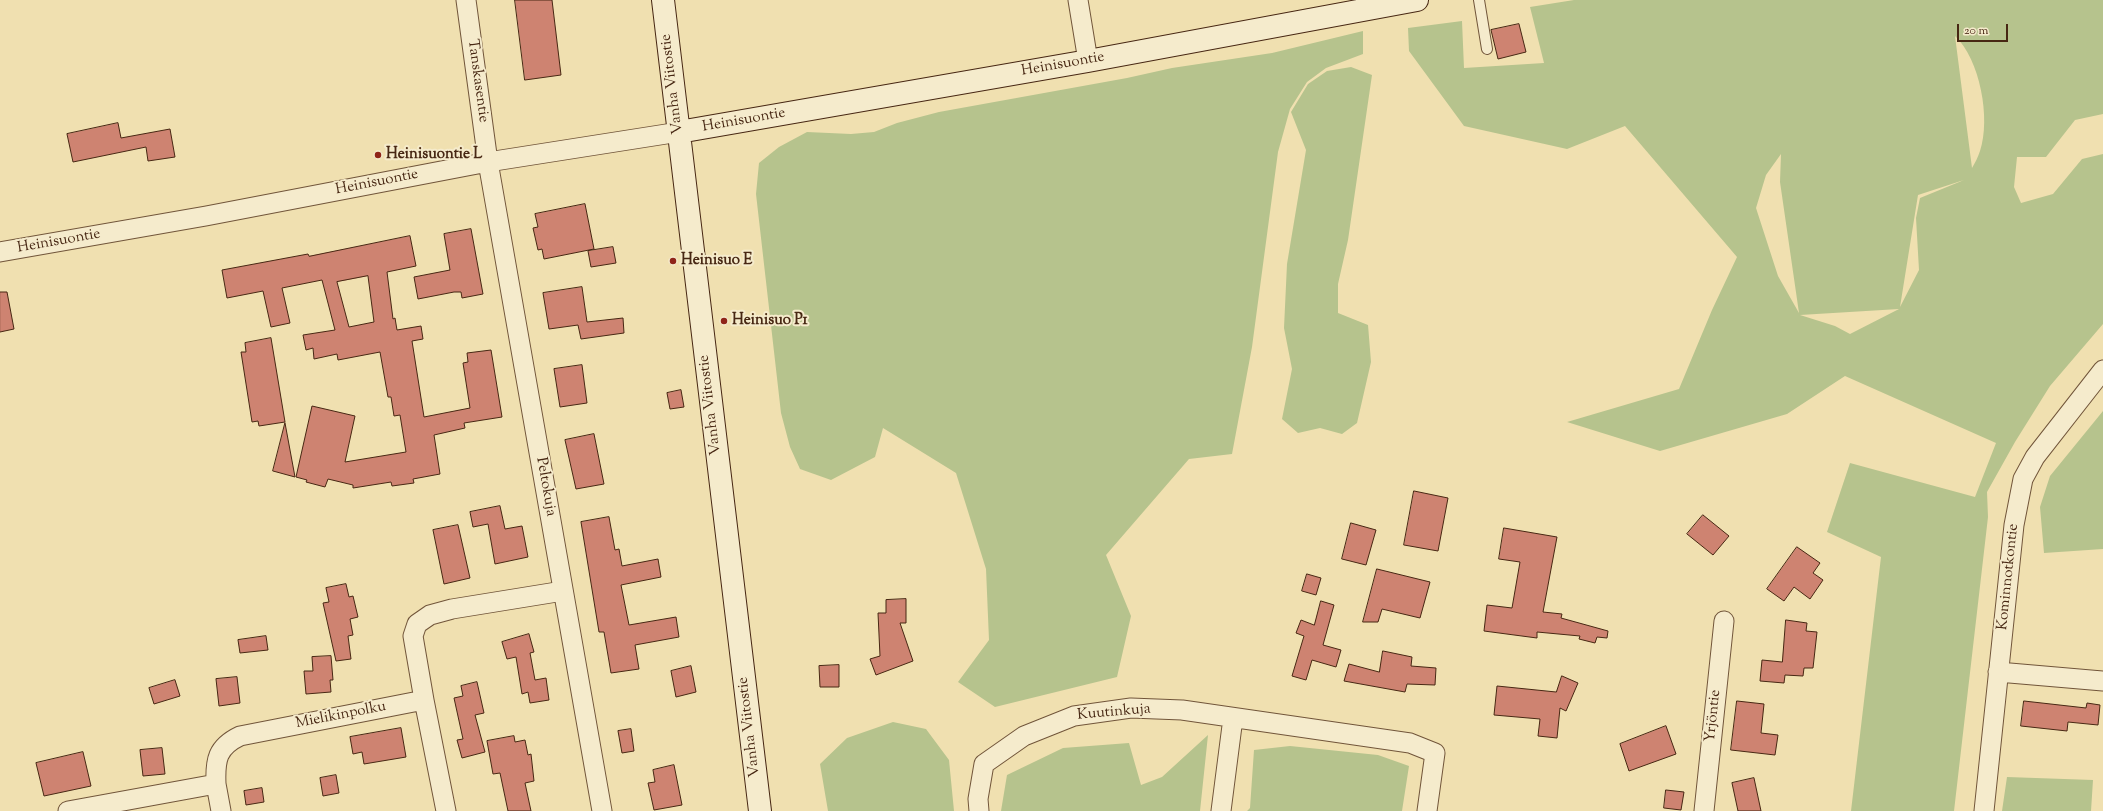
<!DOCTYPE html>
<html>
<head>
<meta charset="utf-8">
<style>
	body { margin:0 }
	#map { position:relative; width:2103px; height:811px; overflow:hidden; background:#f0e0b0; font-family:"Sorts Mill Goudy",serif }
	canvas { display:block }
	.scale { position:absolute; left:1957px; top:24px; width:51px; height:18px; box-sizing:border-box; border:2px solid #472713; border-top:0; padding-left:5px; font-size:12px; line-height:14px; white-space:nowrap; color:#472713; -webkit-text-stroke:3px #f5ebcc; paint-order:stroke }
</style>
</head>
<body>
<div id="map">
<canvas width="2103" height="811"></canvas>
<div class="scale">20 m</div>
</div>
<script>
const ctx = document.querySelector('canvas').getContext('2d');
ctx.lineJoin = 'round';
function fillPath(path, color) { ctx.fillStyle = color; ctx.fill(path, 'evenodd'); }
function trace(path, color, width, dash) { ctx.strokeStyle = color; ctx.lineWidth = width; ctx.lineCap = dash ? 'butt' : 'round'; ctx.setLineDash(dash || []); ctx.stroke(path); }
function label(font, color, halo, rows, align = 'center') {
  ctx.font = font + ' "Sorts Mill Goudy",serif'; ctx.lineWidth = 4; ctx.setLineDash([]); ctx.textBaseline = 'middle'; ctx.strokeStyle = halo; ctx.fillStyle = color; for (const [text, x, y, turn = 0] of rows) {
    ctx.save(); ctx.translate(x, y); ctx.rotate((+turn || 0) * Math.PI / 180); ctx.textAlign = isNaN(turn) ? turn : align; if (halo) ctx.strokeText(text, 0, 0); ctx.fillText(text, 0, 0); ctx.restore();
  }
}
fillPath(new Path2D(`
	M 1574,0 L 2103,0 L 2103,114 L 2075,120 L 2046,157 L 2017,157 L 2014,187 L 2021,203 L 2053,194 L 2082,159 L 2103,154 L 2103,324 L 2050,386 L 2015,442 L 1987,492 L 1988,517 L 1954,811 L 1851,811 L 1881,557 L 1827,532 L 1850,463 L 1975,497 L 1996,443 L 1845,376 L 1787,414 L 1660,451 L 1567,422 L 1679,389 L 1712,310 L 1737,257 L 1625,126 L 1567,149 L 1464,126 L 1409,51 L 1408,28 L 1462,21 L 1464,68 L 1544,63 L 1530,7 ZM 1955,36 C 1980,59 1991,119 1980,151 C 1978,157 1975,163 1972,168 ZM 1781,154 L 1780,182 L 1799,313 L 1778,276 L 1756,208 L 1766,175 ZM 1964,180 L 1920,198 L 1916,218 L 1919,270 L 1900,307 L 1918,195 ZM 1899,309 L 1850,334 L 1835,326 L 1800,315 Z
	M 1363,31 L 1363,54 L 1326,68 L 1307,82 L 1290,109 L 1278,152 L 1252,347 L 1232,454 L 1189,459 L 1106,555 L 1131,616 L 1117,677 L 995,707 L 958,682 L 989,640 L 986,569 L 956,473 L 883,428 L 875,457 L 831,480 L 800,469 L 790,447 L 781,413 L 756,194 L 759,163 L 779,147 L 807,132 L 851,134 L 874,132 L 897,123 L 939,112 L 1127,78 L 1172,68 L 1272,53 Z
	M 1351,67 L 1372,75 L 1348,240 L 1338,284 L 1338,313 L 1368,325 L 1371,362 L 1357,423 L 1342,434 L 1320,428 L 1298,433 L 1282,419 L 1292,369 L 1284,328 L 1287,264 L 1306,150 L 1291,112 L 1308,84 L 1327,71 Z
	M 2103,411 L 2103,549 L 2044,553 L 2040,507 L 2050,476 Z
	M 893,722 L 926,729 L 949,760 L 954,811 L 828,811 L 820,764 L 847,738 Z
	M 1208,735 L 1200,811 L 1001,811 L 1007,775 L 1063,748 L 1129,743 L 1141,785 L 1162,777 Z
	M 1290,746 L 1378,755 L 1409,766 L 1402,811 L 1247,811 L 1250,808 L 1254,750 Z
	M 2007,777 L 2093,780 L 2091,811 L 2002,811 Z`), '#b6c38d');
const building = new Path2D(`
	M 515,0 L 552,0 L 561,75 L 525,80 Z
	M 1519,24 L 1526,52 L 1498,59 L 1491,30 Z
	M 118,123 L 121,138 L 170,129 L 175,157 L 148,161 L 146,147 L 73,162 L 67,134 Z
	M 585,204 L 594,249 L 544,259 L 542,249 L 538,250 L 533,228 L 538,227 L 535,214 Z
	M 471,229 L 483,294 L 462,298 L 461,292 L 454,292 L 418,299 L 414,277 L 450,270 L 444,234 Z
	M 410,236 L 416,266 L 387,272 L 393,319 L 395,318 L 397,330 L 421,326 L 423,339 L 412,341 L 424,417 L 470,408 L 463,363 L 468,362 L 467,353 L 491,350 L 502,417 L 464,423 L 465,428 L 434,435 L 440,474 L 413,479 L 414,483 L 392,486 L 391,482 L 353,488 L 353,485 L 328,479 L 325,487 L 306,482 L 307,480 L 296,477 L 312,406 L 355,416 L 345,462 L 406,452 L 400,415 L 394,416 L 391,397 L 388,397 L 380,352 L 338,360 L 337,354 L 314,359 L 313,348 L 306,350 L 303,335 L 335,330 L 322,280 L 282,288 L 290,323 L 271,327 L 263,291 L 227,298 L 222,270 L 308,254 L 309,256 ZM 368,276 L 374,322 L 349,327 L 337,282 Z
	M 613,247 L 616,263 L 591,267 L 588,251 Z
	M 582,287 L 587,322 L 623,318 L 624,333 L 581,339 L 578,325 L 549,329 L 543,293 Z
	M 0,292 L 7,292 L 14,329 L 0,332 Z
	M 271,338 L 285,422 L 259,426 L 258,421 L 252,422 L 241,352 L 246,352 L 245,343 Z
	M 582,365 L 587,403 L 560,407 L 554,369 Z
	M 681,390 L 684,407 L 670,409 L 667,393 Z
	M 285,423 L 295,477 L 273,471 Z
	M 594,434 L 604,484 L 576,489 L 565,440 Z
	M 1414,491 L 1448,498 L 1438,551 L 1404,545 Z
	M 500,506 L 505,529 L 522,526 L 528,557 L 495,564 L 488,524 L 473,527 L 470,512 Z
	M 1703,515 L 1729,536 L 1713,555 L 1687,534 Z
	M 609,517 L 615,550 L 619,549 L 622,566 L 658,559 L 661,577 L 621,585 L 629,625 L 676,617 L 679,637 L 635,645 L 639,669 L 611,673 L 604,632 L 599,632 L 581,522 Z
	M 1351,523 L 1376,530 L 1366,565 L 1342,559 Z
	M 458,525 L 470,578 L 444,584 L 433,530 Z
	M 1504,528 L 1557,537 L 1543,612 L 1562,614 L 1561,618 L 1608,631 L 1607,638 L 1597,637 L 1595,643 L 1579,639 L 1580,636 L 1537,632 L 1537,638 L 1484,631 L 1487,605 L 1512,608 L 1520,562 L 1499,559 Z
	M 1797,547 L 1820,563 L 1813,573 L 1823,580 L 1810,599 L 1794,587 L 1784,601 L 1767,589 Z
	M 1377,569 L 1430,582 L 1420,618 L 1382,609 L 1378,622 L 1363,622 Z
	M 1307,574 L 1321,578 L 1316,595 L 1302,591 Z
	M 346,584 L 349,597 L 353,596 L 358,617 L 350,619 L 353,635 L 348,636 L 351,659 L 336,661 L 323,603 L 329,602 L 326,588 Z
	M 906,599 L 906,623 L 900,623 L 913,661 L 876,675 L 870,659 L 880,656 L 878,613 L 886,613 L 886,600 Z
	M 1321,601 L 1334,605 L 1323,645 L 1341,650 L 1336,667 L 1312,660 L 1306,680 L 1292,676 L 1304,636 L 1296,633 L 1301,620 L 1314,625 Z
	M 1786,620 L 1807,623 L 1806,631 L 1817,632 L 1813,668 L 1804,668 L 1803,676 L 1785,675 L 1784,683 L 1760,681 L 1762,660 L 1782,662 Z
	M 529,634 L 534,652 L 530,653 L 535,680 L 546,678 L 549,700 L 530,703 L 528,692 L 522,694 L 516,657 L 507,659 L 502,642 Z
	M 266,636 L 268,650 L 240,653 L 238,640 Z
	M 1383,651 L 1412,657 L 1411,666 L 1436,668 L 1435,685 L 1407,684 L 1405,692 L 1344,681 L 1349,664 L 1379,672 Z
	M 331,656 L 333,680 L 330,680 L 331,692 L 306,694 L 304,671 L 313,671 L 312,657 Z
	M 839,665 L 839,687 L 820,687 L 819,666 Z
	M 691,666 L 696,692 L 676,697 L 671,671 Z
	M 1562,676 L 1578,683 L 1566,711 L 1560,708 L 1557,738 L 1538,736 L 1540,719 L 1494,715 L 1497,686 L 1556,692 Z
	M 237,677 L 240,703 L 219,706 L 216,679 Z
	M 175,680 L 180,696 L 154,704 L 149,688 Z
	M 477,682 L 484,713 L 475,715 L 485,752 L 462,758 L 457,740 L 463,739 L 454,698 L 463,696 L 461,686 Z
	M 1737,701 L 1764,704 L 1761,733 L 1778,735 L 1775,755 L 1731,750 Z
	M 2024,701 L 2086,708 L 2087,703 L 2100,705 L 2098,725 L 2068,722 L 2067,731 L 2021,726 Z
	M 1666,726 L 1676,754 L 1629,771 L 1620,744 Z
	M 401,728 L 406,757 L 364,764 L 362,752 L 353,754 L 350,737 Z
	M 631,729 L 634,751 L 622,753 L 618,731 Z
	M 514,736 L 515,742 L 525,740 L 528,755 L 531,754 L 534,781 L 525,783 L 531,811 L 508,811 L 500,773 L 493,774 L 487,741 Z
	M 162,748 L 165,774 L 143,776 L 140,750 Z
	M 83,752 L 91,786 L 44,796 L 36,763 Z
	M 674,765 L 682,805 L 654,810 L 648,783 L 655,782 L 653,770 Z
	M 336,775 L 339,793 L 323,796 L 320,778 Z
	M 1754,778 L 1761,811 L 1738,811 L 1732,783 Z
	M 262,788 L 264,802 L 246,805 L 244,791 Z
	M 1666,790 L 1684,792 L 1681,810 L 1664,808 Z`);
fillPath(building, '#ce8371');
trace(building, '#472713', 1);
const lane = new Path2D(`
	M 1479,0 L 1487,49`);
const street = new Path2D(`
	M 466,0 L 488,162 L 602,811
	M 1078,0 L 1088,61
	M 0,252 L 206,216 L 488,162 L 679,132
	M 1998,672 L 2103,681
	M 424,700 L 446,811
	M 216,784 L 221,811
	M 68,811 L 216,784 C 215,760 217,747 240,736 L 424,700 L 413,636 L 417,624 L 430,615 L 452,609 L 563,591
	M 979,811 L 978,799 L 984,764 L 1024,736 L 1074,716 L 1131,708 L 1182,710 L 1410,743 L 1435,753 L 1427,811
	M 1221,811 L 1233,718
	M 1704,811 L 1724,621
	M 1984,811 L 2014,525 L 2023,479 L 2035,457 L 2103,370`);
const secondary = new Path2D(`
	M 663,0 L 760,811
	M 679,132 L 1088,61 L 1417,0`);
trace(lane, '#71553a', 12);
trace(street, '#71553a', 21);
trace(secondary, '#472713', 24);
trace(lane, '#f5ebcc', 10);
trace(street, '#f5ebcc', 19);
trace(secondary, '#f5ebcc', 22);
for (const [x, y, r, color] of [
	[378,155,4,"#8f2418"],
	[673,261,4,"#8f2418"],
	[724,321,4,"#8f2418"]
]) { const dot = new Path2D(); dot.arc(x, y, r, 0, 2 * Math.PI); ctx.fillStyle = color; ctx.fill(dot); trace(dot, '#f5ebcc', 1.5); }
label('15px', '#472713', '#f5ebcc', [
	["Heinisuontie",1063,65,-10],
	["Tanskasentie",477,81,82],
	["Vanha Viitostie",673,84,-97],
	["Heinisuontie",744,121,-10],
	["Heinisuontie",377,183,-11],
	["Heinisuontie",59,242,-10],
	["Vanha Viitostie",711,405,-97],
	["Peltokuja",545,487,80],
	["Kominnotkontie",2009,577,-84],
	["Kuutinkuja",1114,713,-5],
	["Mielikinpolku",341,716,-11],
	["Yrjöntie",1714,716,-84],
	["Vanha Viitostie",750,727,-97]
]);
label('bold 15px', '#472713', '#f5ebcc', [
	["Heinisuontie L",386,155],
	["Heinisuo E",681,261],
	["Heinisuo P1",732,321]
], 'left');
</script>
</body>
</html>
